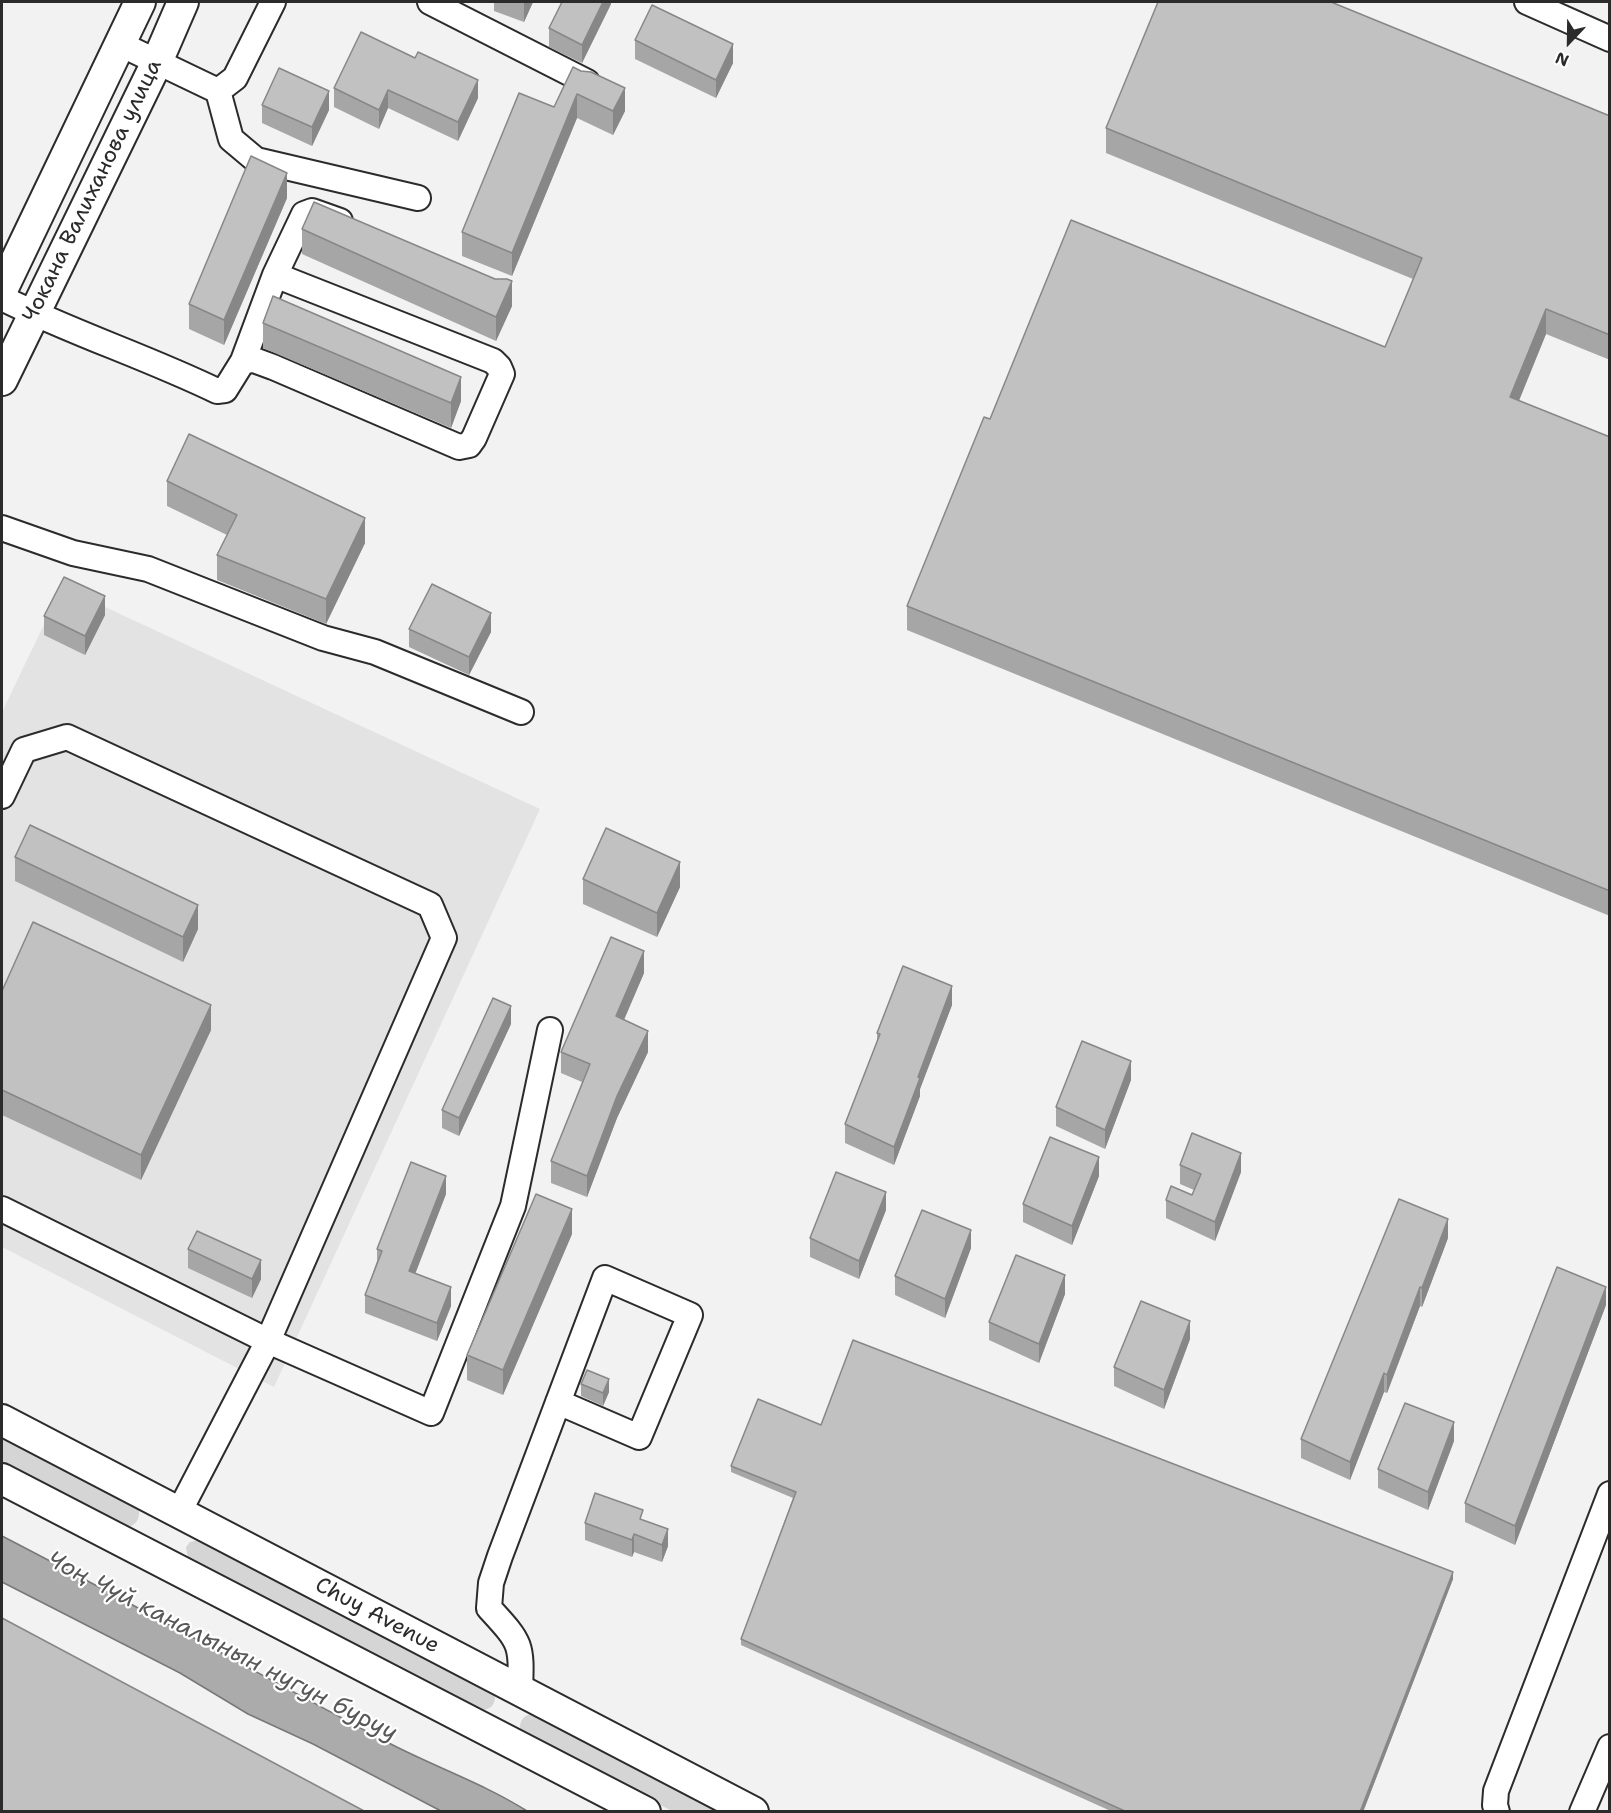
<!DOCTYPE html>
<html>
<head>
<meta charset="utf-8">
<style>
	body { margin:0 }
	#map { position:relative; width:1611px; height:1813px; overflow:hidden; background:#f2f2f2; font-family:"Shantell Sans",sans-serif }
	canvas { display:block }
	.frame { position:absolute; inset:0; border:3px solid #2b2b2b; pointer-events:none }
	.north { position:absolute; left:1539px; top:12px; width:60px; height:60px; -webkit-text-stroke:4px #fff; paint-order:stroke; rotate:202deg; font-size:16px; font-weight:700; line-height:24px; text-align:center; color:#2b2b2b }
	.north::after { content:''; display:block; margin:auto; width:21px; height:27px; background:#2b2b2b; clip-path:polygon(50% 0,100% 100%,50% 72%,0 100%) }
</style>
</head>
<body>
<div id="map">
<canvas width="1611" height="1813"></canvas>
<div class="frame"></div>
<div class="north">N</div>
</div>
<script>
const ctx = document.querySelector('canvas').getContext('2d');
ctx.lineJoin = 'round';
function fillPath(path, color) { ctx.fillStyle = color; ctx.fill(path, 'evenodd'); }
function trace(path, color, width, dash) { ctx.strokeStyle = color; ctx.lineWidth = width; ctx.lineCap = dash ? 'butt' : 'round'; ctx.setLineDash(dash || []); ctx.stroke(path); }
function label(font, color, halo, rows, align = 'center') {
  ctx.font = font + ' "Shantell Sans",sans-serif'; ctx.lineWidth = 4.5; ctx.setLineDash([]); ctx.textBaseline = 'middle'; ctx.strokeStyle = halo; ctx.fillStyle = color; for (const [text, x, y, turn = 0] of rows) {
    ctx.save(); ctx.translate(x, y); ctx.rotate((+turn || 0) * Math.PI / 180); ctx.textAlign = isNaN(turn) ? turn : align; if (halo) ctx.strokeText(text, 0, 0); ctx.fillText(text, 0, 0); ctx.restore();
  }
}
fillPath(new Path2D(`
	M 62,587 L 540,809 L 274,1387 L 2,1247 L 2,712 Z`), '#e3e3e3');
fillPath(new Path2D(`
	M 2,1434 L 139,1508 C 140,1519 137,1524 127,1528 L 2,1465 Z
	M 203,1539 L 494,1691 C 498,1705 489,1712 476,1710 L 194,1563 L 188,1558 L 186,1547 L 190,1542 Z
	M 530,1714 L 536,1714 L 726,1811 L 672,1811 L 525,1735 L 520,1729 C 520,1721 522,1717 530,1714 Z`), '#d5d5d5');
const water = new Path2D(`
	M 2,1536 C 130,1602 257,1673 385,1741 C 432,1766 483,1783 527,1811 L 441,1811 L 313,1744 L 248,1714 L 180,1673 L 2,1582 Z`);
fillPath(water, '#ababab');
trace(water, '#787878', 1.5);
const minor = new Path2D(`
	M 430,2 L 587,82
	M 1527,2 L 1610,39
	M 120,44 L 218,91 L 235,78 L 273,2
	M 218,91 L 231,139 L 256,160 L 418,198
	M 2,298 C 72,333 147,357 217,391 L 225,390 L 243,361 L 275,275 L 304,214 L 312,211 L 340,221
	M 243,361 L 254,360 L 273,367 L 459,447 L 469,445 L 474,438 L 502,374 L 499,367 L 493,361 L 275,275
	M 2,528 L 73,553 L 148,569 L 323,638 L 375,652 L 521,712
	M 2,796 L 24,750 L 67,737 L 430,905 L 444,938 L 268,1341 L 179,1512
	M 2,1209 L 268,1341 L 431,1413 L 513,1206 L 550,1030
	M 520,1690 C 522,1643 521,1643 489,1608 L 491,1583 L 500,1556 L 605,1278 L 690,1315 L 639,1437 L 558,1402
	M 1497,1812 L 1495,1805 L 1496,1791 L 1610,1494
	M 1582,1812 L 1610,1747`);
const major = new Path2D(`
	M 2,290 L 140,2
	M 2,380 L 157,62 L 183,2
	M 2,1420 L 753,1812
	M 2,1479 L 645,1812`);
trace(minor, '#2b2b2b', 28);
trace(major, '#2b2b2b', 34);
trace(minor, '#fff', 24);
trace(major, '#fff', 30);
fillPath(new Path2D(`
	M 494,2 L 533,2 L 524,22 L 494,11 Z
	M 611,2 L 611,4 L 582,63 L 549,47 L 549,28 Z
	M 635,40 L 733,63 L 716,98 L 635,59 Z
	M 415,58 L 478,98 L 458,141 L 388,108 L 379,129 L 334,107 L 334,88 Z
	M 573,67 L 625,111 L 613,135 L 577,118 L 512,276 L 462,256 L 462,232 L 554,107 Z
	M 262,105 L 329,110 L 312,146 L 262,123 Z
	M 1610,116 L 1610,360 L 1546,334 L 1519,401 L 1610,437 L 1610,916 L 907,630 L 907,606 L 990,419 L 1385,347 L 1413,279 L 1106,153 L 1106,128 Z
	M 287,198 L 224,345 L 189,329 L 189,304 Z
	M 302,229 L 512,306 L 496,341 L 302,254 Z
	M 263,323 L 461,401 L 451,428 L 263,348 Z
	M 167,481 L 365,543 L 326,624 L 217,580 L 217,555 L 227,535 L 167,506 Z
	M 105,615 L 85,655 L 44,635 L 44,616 Z
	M 409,629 L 491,632 L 469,675 L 409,647 Z
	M 15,857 L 198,929 L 183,962 L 15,881 Z
	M 583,879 L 680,887 L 657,937 L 583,904 Z
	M 644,973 L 624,1020 L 648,1052 L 617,1118 L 587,1197 L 551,1183 L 551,1161 L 582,1082 L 561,1073 L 561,1052 Z
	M 2,991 L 211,1030 L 141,1180 L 2,1115 Z
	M 952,1005 L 920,1089 L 920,1096 L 894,1165 L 845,1143 L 845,1124 L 877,1044 L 877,1033 Z
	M 511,1024 L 459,1136 L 442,1128 L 442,1110 Z
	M 1131,1080 L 1105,1149 L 1056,1126 L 1056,1107 Z
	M 1180,1165 L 1241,1172 L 1215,1241 L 1166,1218 L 1166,1200 L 1192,1195 L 1194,1190 L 1180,1184 Z
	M 1099,1176 L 1072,1245 L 1023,1222 L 1023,1204 Z
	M 446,1194 L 415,1273 L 451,1306 L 437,1341 L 365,1313 L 365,1295 L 377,1261 L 377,1249 Z
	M 886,1210 L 859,1279 L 810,1257 L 810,1238 Z
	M 572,1234 L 503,1395 L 467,1380 L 467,1355 Z
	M 1448,1238 L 1422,1307 L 1420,1306 L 1387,1393 L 1384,1392 L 1350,1480 L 1301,1458 L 1301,1439 Z
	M 971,1248 L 945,1318 L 895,1295 L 895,1276 Z
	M 188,1249 L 261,1279 L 252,1298 L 188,1268 Z
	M 1065,1294 L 1039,1363 L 989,1340 L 989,1322 Z
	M 1606,1305 L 1515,1545 L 1465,1522 L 1465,1503 Z
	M 1190,1339 L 1164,1409 L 1114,1386 L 1114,1367 Z
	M 581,1384 L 609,1392 L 603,1406 L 581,1396 Z
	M 821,1425 L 1453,1579 L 1363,1812 L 1113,1812 L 741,1645 L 741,1639 L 793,1498 L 731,1472 L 731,1466 Z
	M 1454,1441 L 1428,1510 L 1378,1488 L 1378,1469 Z
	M 643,1520 L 668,1546 L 662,1562 L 634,1552 L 632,1557 L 585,1540 L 585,1523 Z`), '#a6a6a6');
fillPath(new Path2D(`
	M 525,2 L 533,2 L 524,22 L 524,4 Z
	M 603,2 L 611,2 L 611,4 L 582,63 L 582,45 Z
	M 733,44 L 733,63 L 716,98 L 716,80 Z
	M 478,80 L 478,98 L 458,141 L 458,122 Z
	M 625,88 L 625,111 L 613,135 L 613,111 Z
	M 388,90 L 388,108 L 379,129 L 379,110 Z
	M 329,91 L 329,110 L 312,146 L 312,127 Z
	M 577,94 L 577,118 L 512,276 L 512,253 Z
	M 287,173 L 287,198 L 224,345 L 224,320 Z
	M 512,281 L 512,306 L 496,341 L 496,317 Z
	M 1546,309 L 1546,334 L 1510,422 L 1510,397 Z
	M 461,377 L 461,401 L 451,428 L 451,403 Z
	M 365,518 L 365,543 L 326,624 L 326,599 Z
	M 105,596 L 105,615 L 85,655 L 85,636 Z
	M 491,613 L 491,632 L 469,675 L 469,657 Z
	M 680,862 L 680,887 L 657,937 L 657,913 Z
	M 198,905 L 198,929 L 183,962 L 183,937 Z
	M 644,951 L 644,973 L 616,1038 L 616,1016 Z
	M 952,986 L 952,1005 L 920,1089 L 920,1096 L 894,1165 L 894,1147 L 918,1077 Z
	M 211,1005 L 211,1030 L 141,1180 L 141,1155 Z
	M 511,1006 L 511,1024 L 459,1136 L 459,1118 Z
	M 648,1031 L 648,1052 L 617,1118 L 587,1197 L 587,1176 L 617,1096 Z
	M 1131,1061 L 1131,1080 L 1105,1149 L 1105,1130 Z
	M 1241,1153 L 1241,1172 L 1215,1241 L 1215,1222 Z
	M 1099,1157 L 1099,1176 L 1072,1245 L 1072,1226 Z
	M 446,1176 L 446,1194 L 409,1290 L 409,1271 Z
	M 886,1192 L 886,1210 L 859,1279 L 859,1261 Z
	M 572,1209 L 572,1234 L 503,1395 L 503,1370 Z
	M 1448,1219 L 1448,1238 L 1422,1307 L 1422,1288 Z
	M 971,1230 L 971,1248 L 945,1318 L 945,1299 Z
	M 261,1260 L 261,1279 L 252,1298 L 252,1279 Z
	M 1065,1275 L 1065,1294 L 1039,1363 L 1039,1344 Z
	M 451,1287 L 451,1306 L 437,1341 L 437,1323 Z
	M 1420,1287 L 1420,1306 L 1387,1393 L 1387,1375 Z
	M 1606,1287 L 1606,1305 L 1515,1545 L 1515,1526 Z
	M 1190,1321 L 1190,1339 L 1164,1409 L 1164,1390 Z
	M 1384,1373 L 1384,1392 L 1350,1480 L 1350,1462 Z
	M 609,1379 L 609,1392 L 603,1406 L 603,1393 Z
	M 1454,1422 L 1454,1441 L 1428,1510 L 1428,1492 Z
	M 668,1529 L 668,1546 L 662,1562 L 662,1545 Z
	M 634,1534 L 634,1552 L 632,1557 L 632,1540 Z
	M 1453,1572 L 1453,1579 L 1363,1812 L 1360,1812 Z`), '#878787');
const building = new Path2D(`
	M 562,2 L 603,2 L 582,45 L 549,28 Z
	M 1158,2 L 1331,2 L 1610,116 L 1610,335 L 1546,309 L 1510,397 L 1610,437 L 1610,891 L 907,606 L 984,417 L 990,419 L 1071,220 L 1385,347 L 1422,258 L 1106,128 Z
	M 652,5 L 733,44 L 716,80 L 635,40 Z
	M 361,32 L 415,58 L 418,52 L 478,80 L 458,122 L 388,90 L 379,110 L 334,88 Z
	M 573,67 L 581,71 L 591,72 L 625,88 L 613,111 L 577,94 L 512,253 L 462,232 L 519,93 L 554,107 Z
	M 279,68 L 329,91 L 312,127 L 262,105 Z
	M 251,156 L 287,173 L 224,320 L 189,304 Z
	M 314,202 L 495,279 L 507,279 L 512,281 L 496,317 L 302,229 Z
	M 273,296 L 461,377 L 451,403 L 263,323 Z
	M 189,434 L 365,518 L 326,599 L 217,555 L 237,515 L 167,481 Z
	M 64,577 L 105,596 L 85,636 L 44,616 Z
	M 432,584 L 491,613 L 469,657 L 409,629 Z
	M 30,825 L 198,905 L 183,937 L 15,857 Z
	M 606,828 L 680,862 L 657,913 L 583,879 Z
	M 33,922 L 211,1005 L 141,1155 L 2,1090 L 2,991 Z
	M 611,937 L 644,951 L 616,1016 L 648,1031 L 617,1096 L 587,1176 L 551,1161 L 590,1064 L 561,1052 Z
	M 903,966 L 952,986 L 918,1077 L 920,1078 L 894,1147 L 845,1124 L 880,1034 L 877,1033 Z
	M 493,998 L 511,1006 L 459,1118 L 442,1110 Z
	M 1082,1041 L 1131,1061 L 1105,1130 L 1056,1107 Z
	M 1192,1133 L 1241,1153 L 1215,1222 L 1166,1200 L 1171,1186 L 1192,1195 L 1201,1174 L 1180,1165 Z
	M 1050,1137 L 1099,1157 L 1072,1226 L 1023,1204 Z
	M 411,1162 L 446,1176 L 409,1271 L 451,1287 L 437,1323 L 365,1295 L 382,1251 L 377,1249 Z
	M 836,1172 L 886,1192 L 859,1261 L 810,1238 Z
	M 536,1194 L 572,1209 L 503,1370 L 467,1355 Z
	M 1399,1199 L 1448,1219 L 1422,1288 L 1420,1287 L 1387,1375 L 1384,1373 L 1350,1462 L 1301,1439 Z
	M 922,1210 L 971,1230 L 945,1299 L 895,1276 Z
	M 197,1231 L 261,1260 L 252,1279 L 188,1249 Z
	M 1016,1255 L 1065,1275 L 1039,1344 L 989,1322 Z
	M 1557,1267 L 1606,1287 L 1515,1526 L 1465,1503 Z
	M 1141,1301 L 1190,1321 L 1164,1390 L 1114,1367 Z
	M 853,1340 L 1453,1572 L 1360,1812 L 1127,1812 L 741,1639 L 796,1492 L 731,1466 L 758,1399 L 821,1425 Z
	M 587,1370 L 609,1379 L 603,1393 L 581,1384 Z
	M 1405,1403 L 1454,1422 L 1428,1492 L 1378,1469 Z
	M 595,1493 L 643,1510 L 640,1519 L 668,1529 L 662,1545 L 634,1534 L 632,1540 L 585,1523 Z
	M 2,1618 L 366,1812 L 2,1812 Z`);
fillPath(building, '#c1c1c1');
trace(building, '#878787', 1.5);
label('22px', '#2b2b2b', '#fff', [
	["Чокана Валиханова улица",93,191,-64],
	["Chuy Avenue",377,1616,28]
]);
label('italic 24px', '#585858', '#fff', [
	["Чоң Чүй каналынын нугун буруу",222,1647,27]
]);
</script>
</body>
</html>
